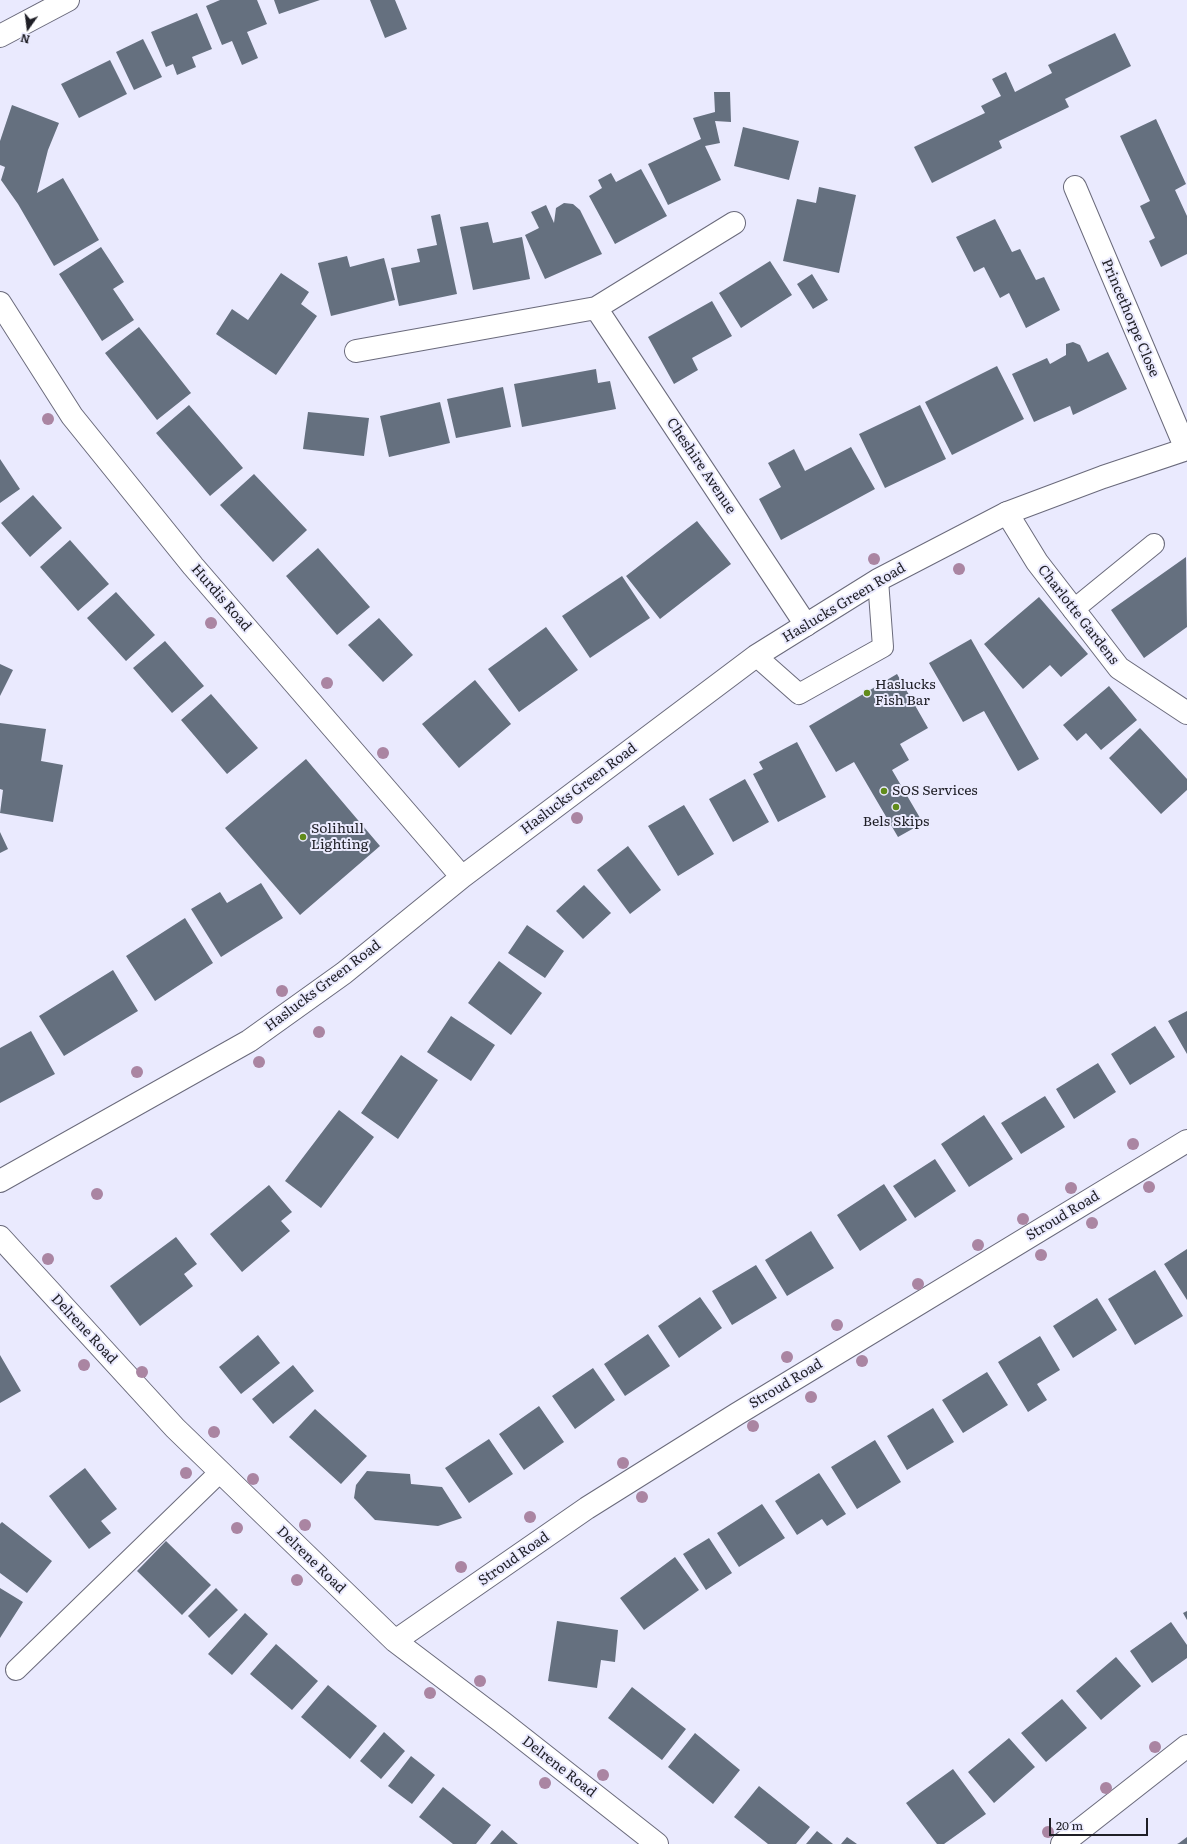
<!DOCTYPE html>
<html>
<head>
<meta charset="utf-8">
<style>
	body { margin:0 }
	#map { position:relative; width:1187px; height:1844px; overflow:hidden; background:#eaeafe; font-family:Literata,serif }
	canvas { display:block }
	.north { position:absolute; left:8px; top:8px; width:40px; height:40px; -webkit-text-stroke:3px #eaeafe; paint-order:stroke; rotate:194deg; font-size:11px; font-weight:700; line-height:16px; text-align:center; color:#1f1f26 }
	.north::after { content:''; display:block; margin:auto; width:14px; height:18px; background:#1f1f26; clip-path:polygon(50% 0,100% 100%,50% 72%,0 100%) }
	.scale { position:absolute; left:1049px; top:1818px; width:99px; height:18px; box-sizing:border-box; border:2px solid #1f1f26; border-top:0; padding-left:5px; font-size:12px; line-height:14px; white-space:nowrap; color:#1f1f26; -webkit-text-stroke:3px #eaeafe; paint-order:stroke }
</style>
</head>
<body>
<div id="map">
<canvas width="1187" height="1844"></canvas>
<div class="north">N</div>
<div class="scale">20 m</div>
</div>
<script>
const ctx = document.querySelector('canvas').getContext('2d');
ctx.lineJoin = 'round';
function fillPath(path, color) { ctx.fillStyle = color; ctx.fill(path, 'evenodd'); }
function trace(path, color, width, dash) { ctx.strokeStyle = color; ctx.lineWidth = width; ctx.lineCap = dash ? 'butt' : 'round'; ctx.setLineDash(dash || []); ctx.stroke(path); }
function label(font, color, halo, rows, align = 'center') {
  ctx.font = font + ' Literata,serif'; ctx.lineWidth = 4; ctx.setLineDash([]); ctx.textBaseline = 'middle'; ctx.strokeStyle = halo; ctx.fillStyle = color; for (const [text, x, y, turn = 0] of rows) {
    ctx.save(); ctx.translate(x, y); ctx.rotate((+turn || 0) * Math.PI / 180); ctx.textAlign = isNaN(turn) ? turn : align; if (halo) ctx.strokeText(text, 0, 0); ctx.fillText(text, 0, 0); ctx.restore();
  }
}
fillPath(new Path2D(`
	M 220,0 L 257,0 L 267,24 L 247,32 L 258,58 L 242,65 L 232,41 L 222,45 L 206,6 Z
	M 274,0 L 320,0 L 279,14 Z
	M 370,0 L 395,0 L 407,29 L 385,38 Z
	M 197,13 L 212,49 L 192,57 L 196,67 L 177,75 L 173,64 L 166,67 L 151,32 Z
	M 1115,33 L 1131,66 L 1065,99 L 1069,107 L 999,141 L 1002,148 L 932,183 L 914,147 L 985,113 L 981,106 L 1001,96 L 992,79 L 1006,72 L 1015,92 L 1052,73 L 1048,65 Z
	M 143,39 L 162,77 L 134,90 L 116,52 Z
	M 110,60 L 127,94 L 79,118 L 61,84 Z
	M 714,92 L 730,92 L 731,122 L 715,121 L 720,143 L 705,146 L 721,180 L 668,205 L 648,164 L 701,139 L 693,118 L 715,112 Z
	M 12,105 L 59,123 L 48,150 L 37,193 L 63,178 L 99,240 L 54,266 L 18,204 L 1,180 L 5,167 L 0,165 L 0,141 Z
	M 1156,119 L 1186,184 L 1175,190 L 1187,216 L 1187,254 L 1161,267 L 1149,241 L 1155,238 L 1140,206 L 1150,201 L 1120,136 Z
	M 743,127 L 799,141 L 789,180 L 734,166 Z
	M 641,169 L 667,216 L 615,244 L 589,196 L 602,188 L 598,180 L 611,173 L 616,182 Z
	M 819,187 L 856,195 L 839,273 L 783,261 L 797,199 L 816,203 Z
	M 564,203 L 573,204 L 580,210 L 602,254 L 545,279 L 525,235 L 539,228 L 531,212 L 546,205 L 554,223 L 556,208 Z
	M 440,214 L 457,294 L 399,306 L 391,268 L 420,262 L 417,249 L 437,245 L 431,216 Z
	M 995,219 L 1012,252 L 1020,249 L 1036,280 L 1044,277 L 1060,310 L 1026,328 L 1009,293 L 1000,298 L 984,267 L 974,272 L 956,237 Z
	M 488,222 L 493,243 L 522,237 L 530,279 L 473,290 L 460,227 Z
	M 101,247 L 124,282 L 113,289 L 134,320 L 102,341 L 59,274 Z
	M 347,256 L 350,267 L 384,258 L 395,300 L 331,316 L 318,263 Z
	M 770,261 L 792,295 L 741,328 L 719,293 Z
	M 281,273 L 309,292 L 301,304 L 317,316 L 276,375 L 216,334 L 232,309 L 248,320 Z
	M 812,274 L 828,300 L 813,309 L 797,284 Z
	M 712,301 L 732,336 L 692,358 L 698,370 L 674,384 L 648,337 Z
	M 139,327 L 191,393 L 157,420 L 105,353 Z
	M 1073,342 L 1080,345 L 1088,362 L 1108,352 L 1127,389 L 1073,415 L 1070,406 L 1034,422 L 1012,374 L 1047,358 L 1050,364 L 1066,355 L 1066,344 Z
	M 997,366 L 1024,419 L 952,455 L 925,402 Z
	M 596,369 L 598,383 L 610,381 L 616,409 L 522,427 L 514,384 Z
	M 503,387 L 511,427 L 456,438 L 447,399 Z
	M 440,402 L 450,443 L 389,457 L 380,416 Z
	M 189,405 L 243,468 L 210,496 L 156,433 Z
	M 920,405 L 946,459 L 885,488 L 859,434 Z
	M 308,412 L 369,418 L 364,456 L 303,449 Z
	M 851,447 L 875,489 L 781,540 L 759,499 L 781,487 L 768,463 L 794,449 L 805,471 Z
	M 0,459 L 20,489 L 0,503 Z
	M 254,474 L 307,530 L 273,562 L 220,505 Z
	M 33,495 L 62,528 L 30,557 L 1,523 Z
	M 697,521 L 731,564 L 660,619 L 626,576 Z
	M 70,540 L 109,584 L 78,611 L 40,567 Z
	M 318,548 L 370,607 L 337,635 L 286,576 Z
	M 1186,557 L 1187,627 L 1144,658 L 1111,610 Z
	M 622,576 L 650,618 L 590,658 L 562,616 Z
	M 116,592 L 155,635 L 126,661 L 87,618 Z
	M 1039,597 L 1088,654 L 1061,677 L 1050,665 L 1023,689 L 984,644 Z
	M 379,618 L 413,655 L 383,682 L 348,645 Z
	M 546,627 L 578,670 L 519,712 L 488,669 Z
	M 971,639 L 1039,759 L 1018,771 L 984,711 L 963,722 L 929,663 Z
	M 165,641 L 204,686 L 172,713 L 133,668 Z
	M 0,664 L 13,670 L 0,696 Z
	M 897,674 L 928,728 L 900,744 L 909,760 L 892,770 L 923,823 L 898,837 L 854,762 L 836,772 L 809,726 Z
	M 475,680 L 511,724 L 459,768 L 422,724 Z
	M 1109,686 L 1137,720 L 1101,750 L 1086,733 L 1077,741 L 1063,725 Z
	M 211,694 L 258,748 L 227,774 L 181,720 Z
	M 0,723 L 46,729 L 41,761 L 63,765 L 53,822 L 0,813 L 3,790 L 0,789 Z
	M 1140,728 L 1187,779 L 1187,790 L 1161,814 L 1109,758 Z
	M 797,742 L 826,797 L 778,822 L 753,774 L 763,769 L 759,762 Z
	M 306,759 L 380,846 L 300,915 L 225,828 Z
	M 745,779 L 769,822 L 733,842 L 709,799 Z
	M 684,805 L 714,854 L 678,876 L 648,826 Z
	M 0,832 L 8,849 L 0,853 Z
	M 628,846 L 661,890 L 630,914 L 597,870 Z
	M 261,883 L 283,918 L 221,957 L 191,909 L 220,892 L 227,903 Z
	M 584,885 L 611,913 L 583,939 L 556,911 Z
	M 185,918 L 213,963 L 155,1001 L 126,956 Z
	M 527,925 L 564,951 L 545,978 L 508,953 Z
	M 499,961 L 542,993 L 511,1035 L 468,1003 Z
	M 113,970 L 138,1011 L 64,1056 L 39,1016 Z
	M 1187,1011 L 1187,1054 L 1168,1021 Z
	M 451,1016 L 495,1045 L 471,1081 L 427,1052 Z
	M 1155,1026 L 1175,1057 L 1130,1085 L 1111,1054 Z
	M 31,1031 L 55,1074 L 0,1103 L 0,1048 Z
	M 401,1055 L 438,1080 L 398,1139 L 361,1113 Z
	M 1098,1063 L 1116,1092 L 1074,1119 L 1056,1089 Z
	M 1045,1096 L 1065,1127 L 1021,1154 L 1001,1123 Z
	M 339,1110 L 374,1137 L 321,1208 L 285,1181 Z
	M 984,1115 L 1013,1159 L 969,1187 L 941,1144 Z
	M 935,1159 L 956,1191 L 915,1218 L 893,1186 Z
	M 884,1184 L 907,1220 L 860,1251 L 837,1215 Z
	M 269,1185 L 292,1212 L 281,1221 L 290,1231 L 242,1272 L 210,1234 Z
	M 811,1231 L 834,1268 L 787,1296 L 765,1260 Z
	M 176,1237 L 197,1264 L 184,1274 L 193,1286 L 140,1326 L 110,1286 Z
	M 1187,1249 L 1187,1300 L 1164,1264 Z
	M 756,1265 L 777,1298 L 732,1325 L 712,1291 Z
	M 1155,1270 L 1183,1316 L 1135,1345 L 1108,1299 Z
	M 700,1297 L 722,1328 L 679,1358 L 658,1326 Z
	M 1097,1298 L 1117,1330 L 1073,1358 L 1053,1326 Z
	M 648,1334 L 670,1366 L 625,1396 L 604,1364 Z
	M 258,1335 L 280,1363 L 241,1394 L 219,1367 Z
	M 1040,1336 L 1060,1370 L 1037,1384 L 1047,1400 L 1028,1412 L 998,1362 Z
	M 0,1355 L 21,1391 L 0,1403 Z
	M 293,1365 L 314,1391 L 273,1424 L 252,1399 Z
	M 593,1368 L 615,1400 L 575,1429 L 552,1396 Z
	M 987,1372 L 1008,1405 L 963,1433 L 942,1400 Z
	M 539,1406 L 564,1442 L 524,1470 L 499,1434 Z
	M 933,1408 L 954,1442 L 907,1470 L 887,1436 Z
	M 315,1409 L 367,1456 L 341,1484 L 289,1437 Z
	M 489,1439 L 513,1474 L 469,1503 L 445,1468 Z
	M 875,1440 L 901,1482 L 857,1509 L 831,1467 Z
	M 85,1468 L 117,1509 L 101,1521 L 111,1533 L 89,1549 L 49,1496 Z
	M 367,1471 L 410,1474 L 411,1484 L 442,1487 L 462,1518 L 438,1526 L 375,1520 L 354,1498 L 356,1485 Z
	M 819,1473 L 846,1514 L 827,1526 L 822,1519 L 797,1535 L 775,1501 Z
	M 762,1504 L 785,1538 L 739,1567 L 717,1533 Z
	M 2,1522 L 52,1561 L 27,1593 L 0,1573 L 0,1524 Z
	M 709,1538 L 732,1573 L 706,1590 L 683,1554 Z
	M 166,1541 L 211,1585 L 182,1615 L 137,1571 Z
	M 675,1557 L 699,1590 L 644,1630 L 620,1598 Z
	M 0,1588 L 23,1602 L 0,1638 Z
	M 216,1588 L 238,1610 L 209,1638 L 188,1616 Z
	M 1187,1611 L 1187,1620 L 1183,1613 Z
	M 245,1613 L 268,1634 L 232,1675 L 208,1654 Z
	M 557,1621 L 618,1630 L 615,1662 L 601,1660 L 597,1688 L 548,1681 Z
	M 1171,1622 L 1187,1645 L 1187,1658 L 1152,1683 L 1130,1651 Z
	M 276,1644 L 318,1681 L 292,1710 L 250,1674 Z
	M 1116,1657 L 1141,1686 L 1101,1720 L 1076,1691 Z
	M 328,1685 L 377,1726 L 350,1759 L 301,1717 Z
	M 632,1687 L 686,1729 L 662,1760 L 608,1718 Z
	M 1062,1699 L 1087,1728 L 1046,1762 L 1021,1733 Z
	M 384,1732 L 405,1751 L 381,1779 L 360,1761 Z
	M 695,1733 L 740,1770 L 713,1804 L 668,1767 Z
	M 1009,1738 L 1035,1767 L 994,1803 L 968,1772 Z
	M 411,1756 L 435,1775 L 412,1804 L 388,1786 Z
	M 953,1769 L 986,1814 L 944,1844 L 937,1844 L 906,1803 Z
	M 759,1786 L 810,1827 L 796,1844 L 768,1844 L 734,1817 Z
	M 443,1787 L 491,1825 L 476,1844 L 453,1844 L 419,1817 Z
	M 502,1830 L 518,1844 L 490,1844 Z
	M 817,1831 L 833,1844 L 806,1844 Z
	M 847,1837 L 857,1844 L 841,1844 Z
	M 1187,1837 L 1187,1844 L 1177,1844 L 1179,1843 Z`), '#65707f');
const service = new Path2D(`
	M 1073,610 L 1154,544
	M 756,656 L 799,694 L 883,647 L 878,580
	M 16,1670 L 220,1472`);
const minor = new Path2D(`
	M 0,36 L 68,0
	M 1075,187 L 1186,449
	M 596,308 L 806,625
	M 356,351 L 596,308 L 734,223
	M 1007,513 L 1037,562 L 1119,668 L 1187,713
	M 0,1237 L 175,1428 L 395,1641 L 502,1722 L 657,1844
	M 395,1641 L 587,1508 L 737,1414 L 1187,1141
	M 1062,1844 L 1187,1746`);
const tertiary = new Path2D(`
	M 0,303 L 72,416 L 193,566 L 462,877
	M 0,1181 L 249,1041 L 344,973 L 462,877 L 756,656 L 878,580 L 1007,513 L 1103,477 L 1187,449`);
trace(service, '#6a6a7b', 22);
trace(minor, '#6a6a7b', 24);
trace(tertiary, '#6a6a7b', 24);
trace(service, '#fff', 20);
trace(minor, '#fff', 22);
trace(tertiary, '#fff', 22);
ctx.fillStyle = '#aa85a2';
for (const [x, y] of [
	[48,419],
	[874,559],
	[959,569],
	[211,623],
	[327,683],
	[383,753],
	[577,818],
	[282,991],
	[319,1032],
	[259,1062],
	[137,1072],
	[1133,1144],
	[1149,1187],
	[1071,1188],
	[97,1194],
	[1023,1219],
	[1092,1223],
	[978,1245],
	[1041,1255],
	[48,1259],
	[918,1284],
	[837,1325],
	[787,1357],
	[862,1361],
	[84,1365],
	[142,1372],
	[811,1397],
	[753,1426],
	[214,1432],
	[623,1463],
	[186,1473],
	[253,1479],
	[642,1497],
	[530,1517],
	[305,1525],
	[237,1528],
	[461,1567],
	[297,1580],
	[480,1681],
	[430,1693],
	[1155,1747],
	[603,1775],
	[545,1783],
	[1106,1788],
	[1048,1832]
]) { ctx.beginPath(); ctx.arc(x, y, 6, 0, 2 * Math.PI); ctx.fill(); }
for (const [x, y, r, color] of [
	[867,693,4,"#618b1b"],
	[884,791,4,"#618b1b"],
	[896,807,4,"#618b1b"],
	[303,837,4,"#618b1b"]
]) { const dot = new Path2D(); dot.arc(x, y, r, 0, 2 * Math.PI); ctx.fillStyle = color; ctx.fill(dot); trace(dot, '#eaeafe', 1.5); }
label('14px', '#1f1f26', '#eaeafe', [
	["Princethorpe Close",1130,318,67],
	["Cheshire Avenue",701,466,56],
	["Hurdis Road",221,598,49],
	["Haslucks Green Road",844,603,-31],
	["Charlotte Gardens",1078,615,52],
	["Haslucks Green Road",579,789,-37],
	["Haslucks Green Road",323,986,-37],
	["Stroud Road",1063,1216,-31],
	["Delrene Road",84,1329,47],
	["Stroud Road",786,1384,-31],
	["Stroud Road",514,1559,-35],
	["Delrene Road",311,1560,44],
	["Delrene Road",559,1767,38]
]);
label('14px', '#1f1f26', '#eaeafe', [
	["Haslucks",875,685],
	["Fish Bar",875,701],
	["SOS Services",892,791],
	["Bels Skips",896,822,"center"],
	["Solihull",311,829],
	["Lighting",311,845]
], 'left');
</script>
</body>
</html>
